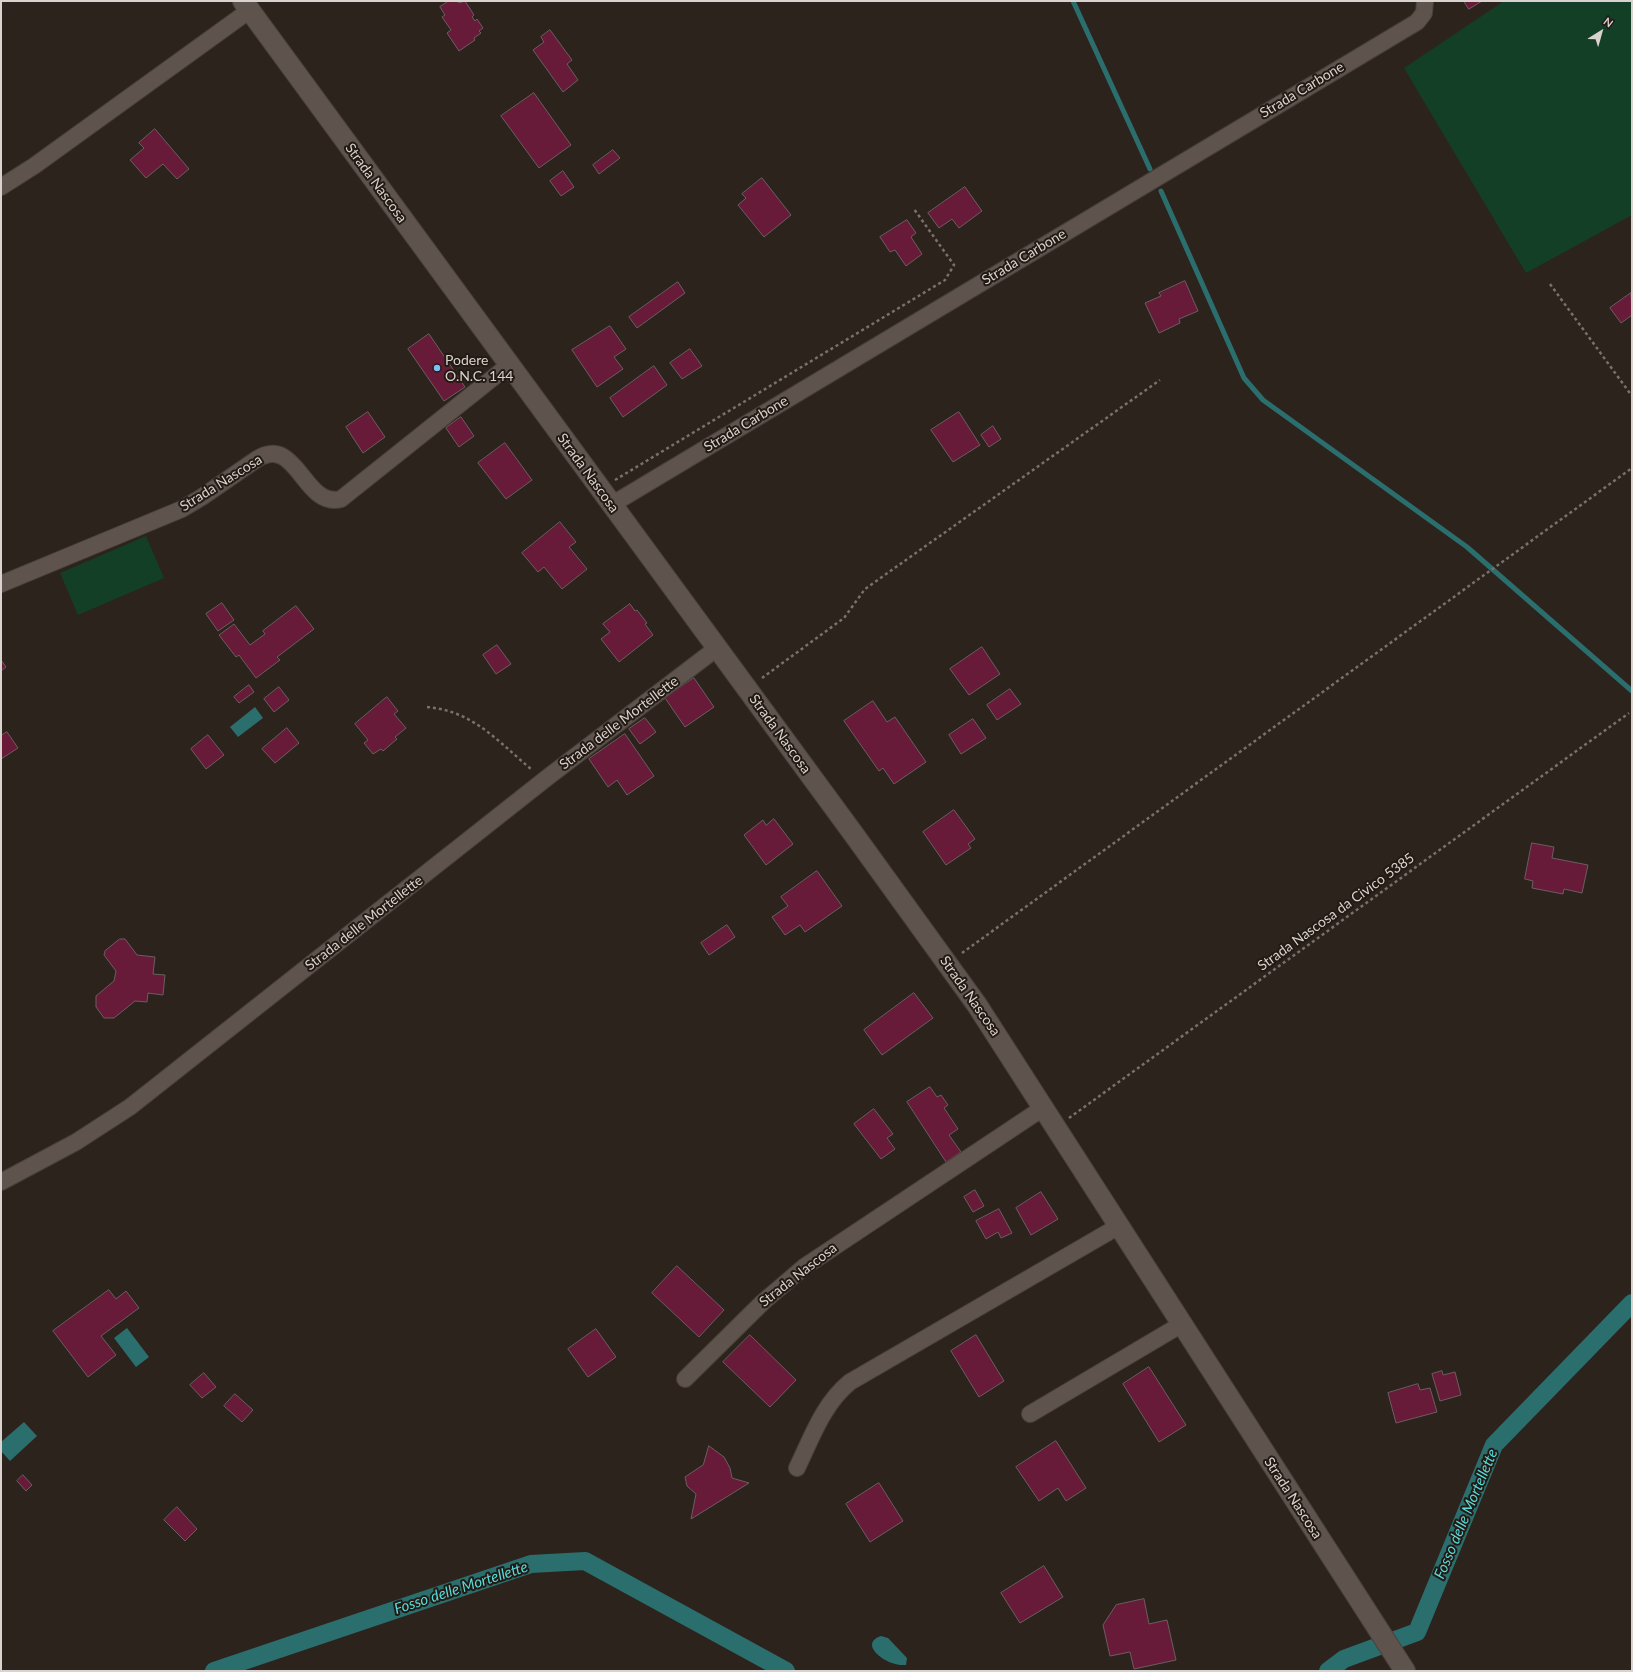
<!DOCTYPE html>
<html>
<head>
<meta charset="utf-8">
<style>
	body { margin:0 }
	#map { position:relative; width:1633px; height:1672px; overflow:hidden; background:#2d231d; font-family:Lato,sans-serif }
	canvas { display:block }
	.frame { position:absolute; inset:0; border:2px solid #d9d2ce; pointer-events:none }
	.north { position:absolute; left:1581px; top:12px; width:40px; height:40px; -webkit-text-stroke:3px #231a14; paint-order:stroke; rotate:37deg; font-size:11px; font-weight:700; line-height:16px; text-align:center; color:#d9d2ce }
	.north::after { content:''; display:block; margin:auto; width:14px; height:18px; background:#d9d2ce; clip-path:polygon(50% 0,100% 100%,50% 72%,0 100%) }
</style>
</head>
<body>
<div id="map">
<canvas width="1633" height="1672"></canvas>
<div class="frame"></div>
<div class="north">N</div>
</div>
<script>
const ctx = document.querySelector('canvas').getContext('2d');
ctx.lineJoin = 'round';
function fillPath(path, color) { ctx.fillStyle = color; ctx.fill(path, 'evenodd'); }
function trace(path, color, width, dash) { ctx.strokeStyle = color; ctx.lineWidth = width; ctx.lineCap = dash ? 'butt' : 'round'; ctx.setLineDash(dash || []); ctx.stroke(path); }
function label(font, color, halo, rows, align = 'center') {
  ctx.font = font + ' Lato,sans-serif'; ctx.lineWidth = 4; ctx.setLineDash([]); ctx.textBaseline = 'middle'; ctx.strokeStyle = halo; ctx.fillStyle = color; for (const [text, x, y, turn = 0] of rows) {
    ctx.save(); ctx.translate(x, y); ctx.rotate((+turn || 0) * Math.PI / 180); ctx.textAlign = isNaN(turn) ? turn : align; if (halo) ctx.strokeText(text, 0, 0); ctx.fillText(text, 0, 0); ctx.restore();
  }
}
fillPath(new Path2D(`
	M 1504,1 L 1632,1 L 1632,215 L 1526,273 L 1404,68 Z
	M 146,536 L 164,578 L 78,615 L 60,573 Z`), '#123f25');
fillPath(new Path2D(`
	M 255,707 L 263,718 L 238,737 L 230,727 Z
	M 127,1328 L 149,1357 L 136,1367 L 114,1338 Z
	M 24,1422 L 37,1436 L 10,1461 L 1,1451 L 1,1442 Z
	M 881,1636 L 888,1638 L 907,1658 L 906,1665 C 887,1667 857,1644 881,1636 Z`), '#2b6e6e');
trace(new Path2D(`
	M 1073,1 L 1150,169
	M 1161,191 L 1244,378 L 1263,400 L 1467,547 L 1632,691`), '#2b6e6e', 5);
trace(new Path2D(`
	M 214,1671 L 531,1564 L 585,1561 L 786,1671
	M 1328,1671 L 1344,1659 L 1417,1632 L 1494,1445 L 1632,1303`), '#2b6e6e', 18);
const building = new Path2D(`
	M 449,1 L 457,1 L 459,3 L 465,1 L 474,15 L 472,17 L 475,21 L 477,19 L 483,28 L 479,31 L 481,33 L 474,38 L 475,40 L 459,51 L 447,33 L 451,30 L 442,17 L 445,15 L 440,7 Z
	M 1464,1 L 1482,1 L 1469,9 Z
	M 550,30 L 572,60 L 567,64 L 578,80 L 563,92 L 533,50 L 544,42 L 541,37 Z
	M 534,93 L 571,145 L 539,168 L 501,116 Z
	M 155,129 L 189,169 L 177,179 L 163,164 L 146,178 L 130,160 L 144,148 L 139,143 Z
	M 613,150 L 620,158 L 599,174 L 593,165 Z
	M 563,171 L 574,187 L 561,196 L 550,181 Z
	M 762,178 L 791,215 L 764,237 L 738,205 L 746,198 L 742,194 Z
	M 965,187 L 982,211 L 959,228 L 952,219 L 939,228 L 928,213 Z
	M 907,220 L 916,233 L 911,237 L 922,254 L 906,266 L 895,250 L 890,252 L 880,237 Z
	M 1185,281 L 1198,311 L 1179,319 L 1180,323 L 1159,333 L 1145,303 L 1161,296 L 1159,293 Z
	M 678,282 L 685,293 L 637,328 L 629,317 Z
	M 1631,293 L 1632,315 L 1621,323 L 1610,308 Z
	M 610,326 L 626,349 L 614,357 L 623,369 L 597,387 L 572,350 Z
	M 429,334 L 465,387 L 444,401 L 408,349 Z
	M 690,349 L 702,366 L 682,379 L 670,363 Z
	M 654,366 L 667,385 L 623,417 L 610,398 Z
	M 368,412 L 385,437 L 363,453 L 346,427 Z
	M 959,412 L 980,445 L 953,462 L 931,430 Z
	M 461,417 L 474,436 L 459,447 L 446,428 Z
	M 993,426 L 1001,439 L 989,447 L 981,435 Z
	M 505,443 L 532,480 L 506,499 L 478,463 Z
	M 560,522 L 576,542 L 569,547 L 587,569 L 562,589 L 544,567 L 538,572 L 522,553 Z
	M 222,603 L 234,620 L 218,631 L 206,614 Z
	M 630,604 L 635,611 L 637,610 L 647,623 L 645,624 L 653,635 L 619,662 L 601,639 L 610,632 L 603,624 Z
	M 296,606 L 314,629 L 277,657 L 280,660 L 256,678 L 239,655 L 236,657 L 219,635 L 234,624 L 250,645 L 265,634 L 263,631 Z
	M 497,645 L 511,664 L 496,674 L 483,655 Z
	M 982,647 L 1000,674 L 969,695 L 950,669 Z
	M 1,660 L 6,667 L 1,671 Z
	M 694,678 L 714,707 L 685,727 L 665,698 Z
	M 249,685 L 254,692 L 239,703 L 234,697 Z
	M 279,687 L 289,700 L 274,712 L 264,699 Z
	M 1010,689 L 1021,704 L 997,720 L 987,705 Z
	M 387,697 L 398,711 L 394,714 L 406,728 L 395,737 L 397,739 L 383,751 L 381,749 L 373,754 L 364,743 L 368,740 L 355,724 Z
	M 873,701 L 887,722 L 895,717 L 926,762 L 894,784 L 883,768 L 879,771 L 844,721 Z
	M 645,718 L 656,732 L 640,744 L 629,729 Z
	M 973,719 L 986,738 L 961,754 L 949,735 Z
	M 287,728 L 299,743 L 275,763 L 262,749 Z
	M 7,732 L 18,748 L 1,759 L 1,736 Z
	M 625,734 L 654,776 L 627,795 L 617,780 L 608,787 L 589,759 Z
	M 208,735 L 224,755 L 206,769 L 191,749 Z
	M 954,810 L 975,839 L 968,844 L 971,848 L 946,865 L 923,832 Z
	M 774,819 L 793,844 L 766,865 L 744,835 L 763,820 L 766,825 Z
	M 1532,843 L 1554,847 L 1552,858 L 1588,865 L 1582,893 L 1564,889 L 1563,894 L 1532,888 L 1533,881 L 1525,879 Z
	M 817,871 L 842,906 L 805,932 L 800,925 L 785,935 L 772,917 L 788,906 L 781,897 Z
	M 727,925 L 735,937 L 709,955 L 701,943 Z
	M 120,939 L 125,939 L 137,955 L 155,957 L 153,974 L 165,975 L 163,995 L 148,993 L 147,1002 L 135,1001 L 114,1018 L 104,1018 L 96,1007 L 96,996 L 114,981 L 116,971 L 104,955 L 105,951 Z
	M 914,993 L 933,1018 L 882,1055 L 864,1030 Z
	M 930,1087 L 937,1097 L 941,1095 L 948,1105 L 944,1108 L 958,1129 L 949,1135 L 961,1152 L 946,1162 L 907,1102 Z
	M 874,1109 L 893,1134 L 887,1138 L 895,1149 L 881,1159 L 854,1124 Z
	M 975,1190 L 984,1206 L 973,1212 L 964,1197 Z
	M 1041,1192 L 1058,1219 L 1031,1235 L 1016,1208 Z
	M 999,1209 L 1012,1233 L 1001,1238 L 998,1232 L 986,1239 L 976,1221 Z
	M 677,1266 L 724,1310 L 699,1337 L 652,1293 Z
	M 109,1290 L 116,1299 L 126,1291 L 139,1308 L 101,1336 L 116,1355 L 88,1377 L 53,1331 Z
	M 596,1329 L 616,1357 L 588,1377 L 568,1349 Z
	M 750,1335 L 796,1380 L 770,1407 L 723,1362 Z
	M 976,1335 L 1004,1381 L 979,1397 L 951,1351 Z
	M 1149,1367 L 1186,1425 L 1159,1442 L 1123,1384 Z
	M 1442,1371 L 1443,1375 L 1455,1372 L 1461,1395 L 1440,1401 L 1432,1374 Z
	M 204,1373 L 216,1387 L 202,1398 L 190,1385 Z
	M 1418,1384 L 1420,1390 L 1430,1388 L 1437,1412 L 1396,1423 L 1388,1393 Z
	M 235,1394 L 253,1410 L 242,1422 L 224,1406 Z
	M 1056,1441 L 1086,1488 L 1066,1501 L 1058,1488 L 1039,1501 L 1016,1467 Z
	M 709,1446 L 724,1457 L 730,1468 L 732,1478 L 749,1483 L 691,1519 L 696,1494 L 687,1486 L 685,1477 L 703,1465 Z
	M 23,1475 L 32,1485 L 26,1491 L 17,1481 Z
	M 879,1483 L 903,1521 L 870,1542 L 846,1504 Z
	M 177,1507 L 197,1529 L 185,1541 L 164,1520 Z
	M 1044,1566 L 1063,1597 L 1020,1623 L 1001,1593 Z
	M 1144,1599 L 1149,1624 L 1167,1620 L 1176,1660 L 1134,1669 L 1130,1652 L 1110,1656 L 1103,1625 L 1116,1605 Z`);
fillPath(building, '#671b39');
trace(building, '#6b5e61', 1);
const minor = new Path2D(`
	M 1,187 L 34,166 L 250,10
	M 611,505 L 1417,22 L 1424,13 L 1425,1
	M 1,584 L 182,509 L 202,497 L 257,459 C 297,434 304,509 341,499 L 509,365
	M 1,1182 L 76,1142 L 130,1107 L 548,777 L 717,648
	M 685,1379 L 763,1302 L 804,1267 L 1043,1108
	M 1030,1414 L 1182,1324
	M 797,1468 C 812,1437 823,1404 850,1382 L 1119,1226`);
const tertiary = new Path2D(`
	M 243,1 L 855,836 L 977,1005 L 1405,1671`);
trace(minor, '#48403b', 18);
trace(tertiary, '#48403b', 22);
trace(new Path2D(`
	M 1550,284 L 1632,396
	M 615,480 L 945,280 L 954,265 L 914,209
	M 762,678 L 844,618 L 865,589 L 1160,380
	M 427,707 C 437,708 447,710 457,714 C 485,725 508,750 531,769
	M 962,953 L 1632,468
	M 1069,1118 L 1629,713`), '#7a716c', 2.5, [3, 3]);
trace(minor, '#5e544d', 16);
trace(tertiary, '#5e544d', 20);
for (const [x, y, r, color] of [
	[437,368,4,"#7bbef8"]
]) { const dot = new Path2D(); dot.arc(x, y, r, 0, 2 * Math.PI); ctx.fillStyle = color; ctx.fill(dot); trace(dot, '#231a14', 1.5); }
label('14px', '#d9d2ce', '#231a14', [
	["Strada Carbone",1302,90,-31],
	["Strada Nascosa",376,183,54],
	["Strada Carbone",1024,257,-31],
	["Strada Carbone",746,424,-31],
	["Strada Nascosa",588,473,54],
	["Strada Nascosa",221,483,-32],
	["Strada delle Mortellette",619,723,-37],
	["Strada Nascosa",780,734,54],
	["Strada Nascosa da Civico 5385",1336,912,-36],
	["Strada delle Mortellette",364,923,-38],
	["Strada Nascosa",970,996,55],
	["Strada Nascosa",798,1275,-38],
	["Strada Nascosa",1293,1498,57]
]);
label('14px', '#d9d2ce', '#231a14', [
	["Podere",445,360],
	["O.N.C. 144",445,376]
], 'left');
label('italic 15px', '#59dbdc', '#231a14', [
	["Fosso delle Mortellette",1466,1514,-67],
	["Fosso delle Mortellette",461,1588,-18]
]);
</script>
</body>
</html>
